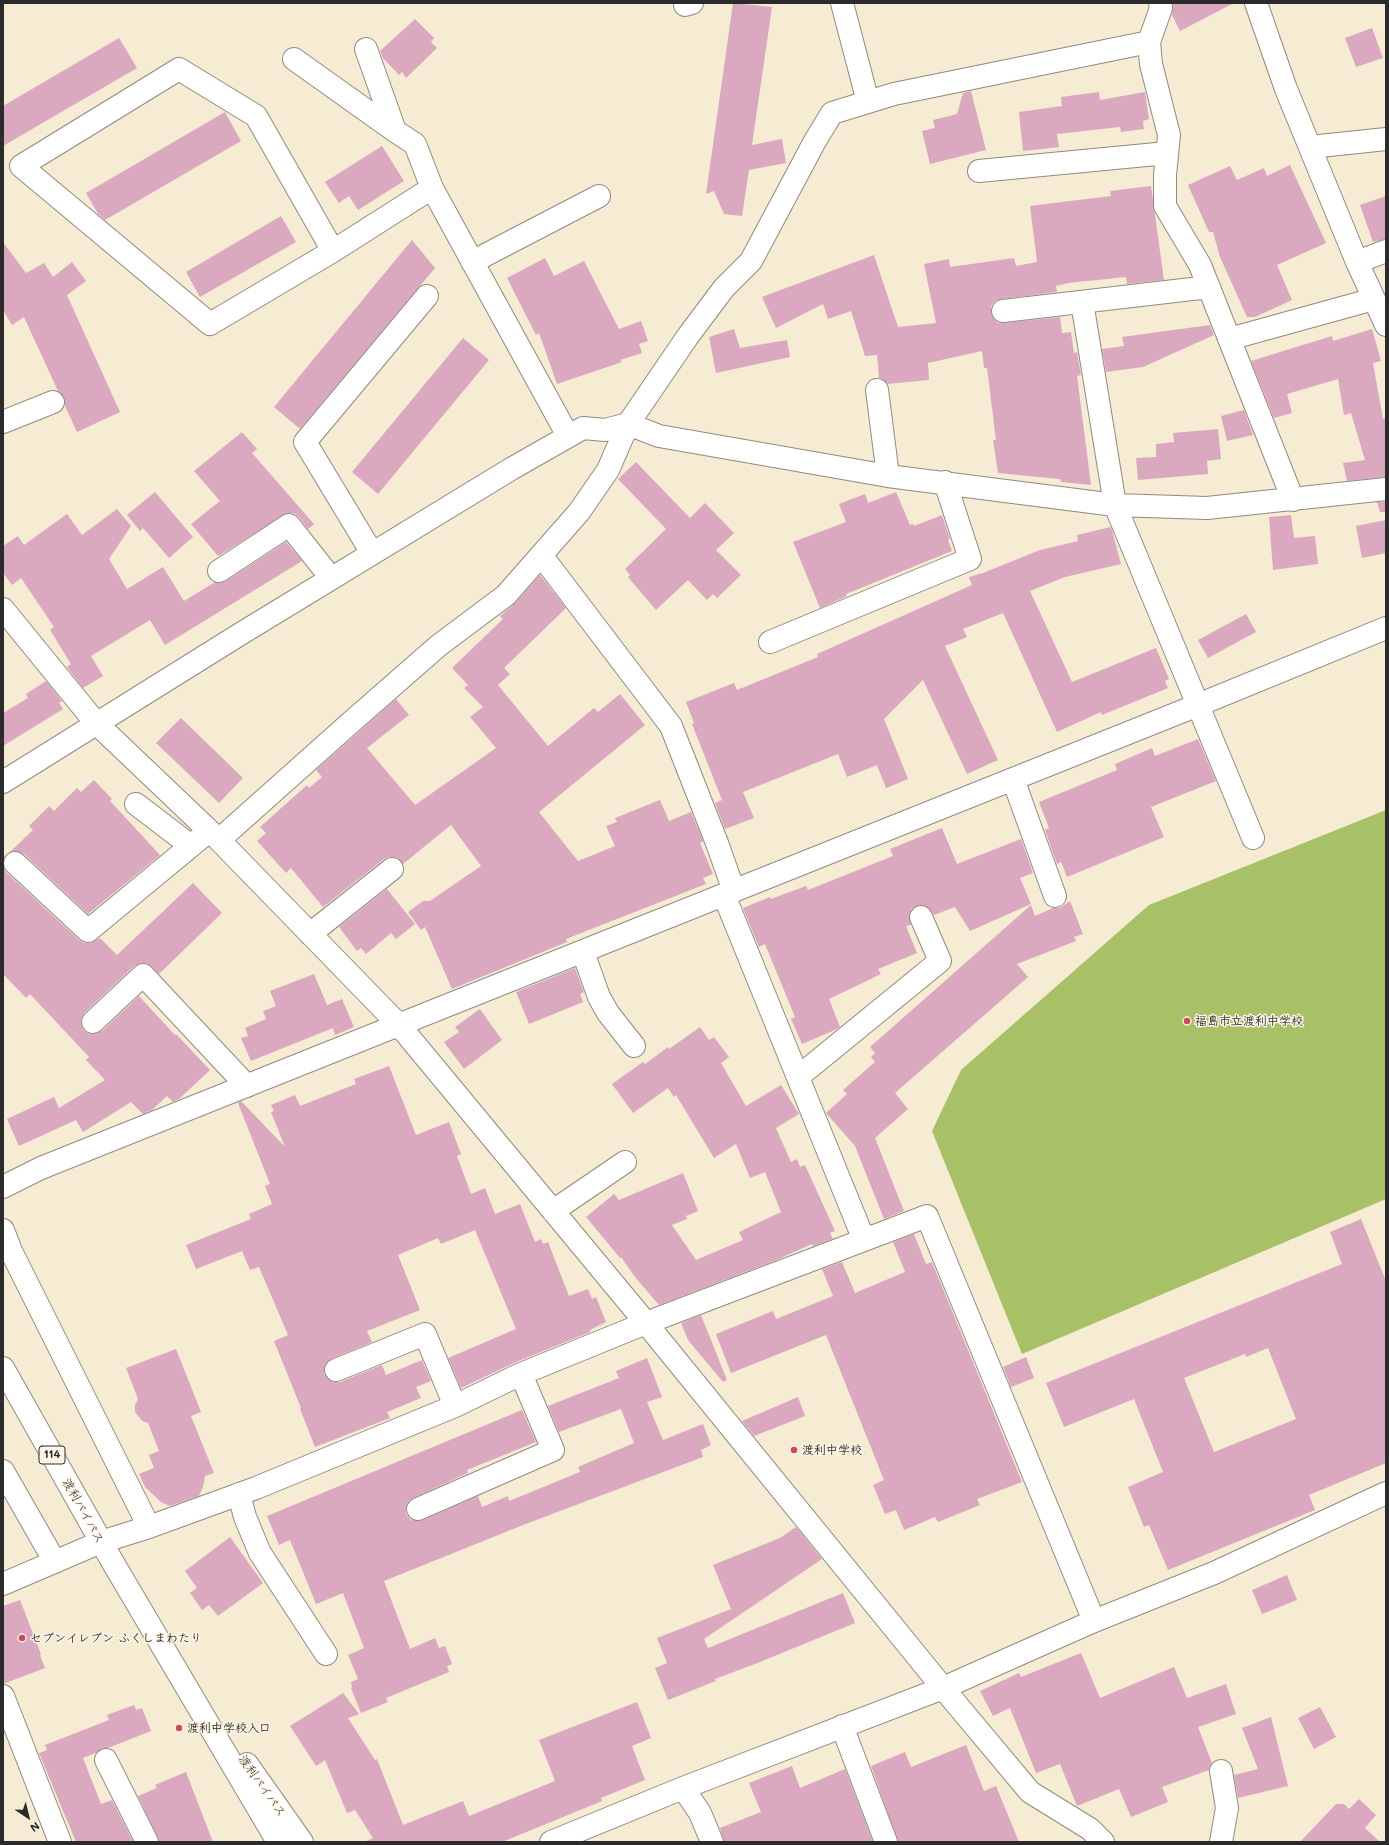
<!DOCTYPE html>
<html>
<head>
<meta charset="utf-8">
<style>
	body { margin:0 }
	#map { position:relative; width:1389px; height:1845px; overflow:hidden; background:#f6ebd3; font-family:Mali,sans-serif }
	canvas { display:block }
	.frame { position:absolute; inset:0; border:4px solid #2b2b2b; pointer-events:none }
	.north { position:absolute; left:8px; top:1797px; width:40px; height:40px; -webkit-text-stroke:3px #fcf5e5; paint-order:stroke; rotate:145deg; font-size:11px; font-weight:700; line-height:16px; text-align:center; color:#2b2b2b }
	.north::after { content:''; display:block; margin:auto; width:14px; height:18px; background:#2b2b2b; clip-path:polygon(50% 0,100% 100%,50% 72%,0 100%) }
</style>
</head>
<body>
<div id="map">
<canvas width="1389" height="1845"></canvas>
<div class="frame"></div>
<div class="north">N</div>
</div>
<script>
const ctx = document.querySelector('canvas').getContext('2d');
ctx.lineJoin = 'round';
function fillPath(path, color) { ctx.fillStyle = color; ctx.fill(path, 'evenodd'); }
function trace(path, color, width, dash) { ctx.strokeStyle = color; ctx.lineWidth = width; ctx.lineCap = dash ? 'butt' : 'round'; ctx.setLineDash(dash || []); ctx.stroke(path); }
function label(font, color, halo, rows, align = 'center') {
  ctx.font = font + ' Mali,"Klee One",sans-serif'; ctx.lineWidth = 3; ctx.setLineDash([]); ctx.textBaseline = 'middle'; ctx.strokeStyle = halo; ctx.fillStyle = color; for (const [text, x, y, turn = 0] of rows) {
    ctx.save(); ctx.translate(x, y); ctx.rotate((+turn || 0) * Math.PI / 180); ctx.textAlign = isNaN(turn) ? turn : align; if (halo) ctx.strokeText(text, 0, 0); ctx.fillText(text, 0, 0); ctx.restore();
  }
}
fillPath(new Path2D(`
	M 1386,810 L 1386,1199 L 1022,1354 L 932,1131 L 961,1070 L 1149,905 Z`), '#a9c166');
fillPath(new Path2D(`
	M 733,3 L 772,7 L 752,145 L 782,139 L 786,163 L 749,170 L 742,216 L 724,214 L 714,191 L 706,194 Z
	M 1173,3 L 1234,3 L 1180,31 L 1172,15 Z
	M 415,19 L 434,38 L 431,42 L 437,48 L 406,78 L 402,72 L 399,75 L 383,58 L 380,51 Z
	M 1372,28 L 1383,58 L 1356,67 L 1345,38 Z
	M 119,38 L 137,68 L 3,146 L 3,106 Z
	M 971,91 L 986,150 L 930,164 L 922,131 L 935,128 L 933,120 L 957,114 L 963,93 Z
	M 1099,92 L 1100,100 L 1145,92 L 1149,119 L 1143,121 L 1144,129 L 1121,132 L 1120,127 L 1057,134 L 1059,147 L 1023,151 L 1019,112 L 1062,106 L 1061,97 Z
	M 225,112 L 241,141 L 105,220 L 98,214 L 86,193 Z
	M 382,146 L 404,181 L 358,210 L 349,196 L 339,203 L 325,182 Z
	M 1290,165 L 1326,243 L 1277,265 L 1292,300 L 1255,317 L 1247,317 L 1220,257 L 1213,232 L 1209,232 L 1188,185 L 1230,166 L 1237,180 L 1264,168 L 1267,176 Z
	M 1151,186 L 1164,280 L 1127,284 L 1126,277 L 1068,283 L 1056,286 L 1057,292 L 1002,299 L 995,301 L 991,306 L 991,313 L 993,318 L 998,323 L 1004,323 L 1060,317 L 1062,333 L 1071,332 L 1074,353 L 1077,352 L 1081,375 L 1077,376 L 1091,485 L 1061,482 L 1060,479 L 998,473 L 993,440 L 996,440 L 987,368 L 984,368 L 982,351 L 928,363 L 929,380 L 888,384 L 879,378 L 877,355 L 865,356 L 851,311 L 828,319 L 823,304 L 776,328 L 762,297 L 874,255 L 898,327 L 936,323 L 924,264 L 949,259 L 950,267 L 1014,258 L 1016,266 L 1037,262 L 1030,206 L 1111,196 L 1110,191 Z
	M 1386,196 L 1386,239 L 1373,242 L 1360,205 Z
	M 281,216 L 296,242 L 200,297 L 186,272 Z
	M 412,240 L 435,268 L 300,429 L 274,407 Z
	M 3,242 L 26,273 L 44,263 L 53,277 L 72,262 L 86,281 L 67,295 L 120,412 L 77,432 L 65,406 L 64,397 L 58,391 L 24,317 L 12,325 L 3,310 Z
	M 545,258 L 554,276 L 584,261 L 619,329 L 641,321 L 648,341 L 639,344 L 642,353 L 620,360 L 622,362 L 557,384 L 539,333 L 536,335 L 507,278 Z
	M 1210,325 L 1214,335 L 1143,367 L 1106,372 L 1102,349 L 1124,346 L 1122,337 Z
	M 734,329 L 740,348 L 787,340 L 790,357 L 716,373 L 709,337 Z
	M 1372,329 L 1381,361 L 1373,363 L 1383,419 L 1386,418 L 1386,477 L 1347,481 L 1343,463 L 1365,460 L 1351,413 L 1344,415 L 1338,379 L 1287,394 L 1292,413 L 1274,418 L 1251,361 L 1332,336 L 1333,341 Z
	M 463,338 L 489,360 L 378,494 L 352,472 Z
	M 1244,410 L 1253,435 L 1227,441 L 1221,416 Z
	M 1218,429 L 1221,459 L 1207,461 L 1208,474 L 1138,480 L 1136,458 L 1156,457 L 1156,444 L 1174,442 L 1173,433 Z
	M 242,432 L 257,449 L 252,453 L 314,524 L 308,529 L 299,517 L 294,513 L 288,513 L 218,556 L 191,524 L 220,501 L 194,471 Z
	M 636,462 L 690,518 L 705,503 L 734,533 L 716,550 L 741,575 L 717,598 L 713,594 L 707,600 L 688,580 L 656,610 L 628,577 L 630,575 L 625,569 L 666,529 L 618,479 Z
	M 155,492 L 193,537 L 169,558 L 143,528 L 140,531 L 127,515 Z
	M 896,492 L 910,525 L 913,524 L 914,526 L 942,515 L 950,539 L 948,540 L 952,551 L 846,594 L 847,596 L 820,608 L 793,542 L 846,522 L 839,504 L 865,494 L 868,503 Z
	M 1377,502 L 1386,502 L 1386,512 L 1380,512 Z
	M 117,509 L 131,526 L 109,559 L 127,589 L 163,567 L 184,601 L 215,582 L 220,583 L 226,581 L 286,542 L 302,561 L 165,645 L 150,620 L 91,656 L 103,676 L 83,688 L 67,667 L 71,664 L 50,630 L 54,627 L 21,578 L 12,585 L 3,573 L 3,546 L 18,536 L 24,545 L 67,514 L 82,535 Z
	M 1291,515 L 1294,538 L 1315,536 L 1318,564 L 1273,570 L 1269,517 Z
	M 1386,520 L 1386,553 L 1362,558 L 1356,526 Z
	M 1111,527 L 1121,564 L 1065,577 L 1030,591 L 1072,682 L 1156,648 L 1169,679 L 1165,681 L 1168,688 L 1102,715 L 1101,712 L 1057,732 L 1003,613 L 963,629 L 967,637 L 945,646 L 998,760 L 967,774 L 923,680 L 884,719 L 908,779 L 886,788 L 877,765 L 847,777 L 838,754 L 743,792 L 754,818 L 725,829 L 715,803 L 722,800 L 692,724 L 694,723 L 686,702 L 734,683 L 737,690 L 818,657 L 817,654 L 972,585 L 969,577 L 983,573 L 1040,550 L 1078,541 L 1077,535 Z
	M 540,575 L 566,608 L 504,668 L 510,674 L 498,685 L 548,746 L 594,708 L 598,712 L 620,694 L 645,725 L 539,812 L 578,861 L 615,846 L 606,826 L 617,822 L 615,818 L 660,800 L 669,821 L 691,812 L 702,838 L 703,842 L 700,843 L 713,874 L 703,878 L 706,884 L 566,939 L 567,942 L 452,989 L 425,927 L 421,930 L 408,912 L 423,901 L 430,901 L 481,866 L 451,825 L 403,864 L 396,857 L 390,857 L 384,859 L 323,907 L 291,868 L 286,873 L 257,841 L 266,833 L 260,827 L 307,785 L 309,788 L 322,777 L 316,770 L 396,699 L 409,715 L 367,748 L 415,805 L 496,748 L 470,717 L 483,707 L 464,688 L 468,685 L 452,668 L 503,619 L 500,616 L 515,603 Z
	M 1246,614 L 1256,632 L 1208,658 L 1198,640 Z
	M 46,681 L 62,701 L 59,703 L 63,709 L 3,746 L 3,713 L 28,698 L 26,694 Z
	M 181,718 L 243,778 L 219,803 L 156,743 Z
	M 1198,739 L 1216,781 L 1151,807 L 1164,837 L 1067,877 L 1061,862 L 1057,864 L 1045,830 L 1049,828 L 1039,802 L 1117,770 L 1115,764 L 1152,748 L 1155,756 Z
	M 94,780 L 112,799 L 110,801 L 160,855 L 88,914 L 24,854 L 17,851 L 10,852 L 33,830 L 29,826 L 49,806 L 54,811 L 77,788 L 81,792 Z
	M 942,828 L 957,864 L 1021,839 L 1033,873 L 1020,878 L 1031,904 L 970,931 L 955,907 L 934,915 L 928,907 L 922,905 L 916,906 L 911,909 L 909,915 L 911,925 L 906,926 L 917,953 L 878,969 L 881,974 L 829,999 L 840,1027 L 835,1030 L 802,1044 L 791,1019 L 795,1017 L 765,944 L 759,947 L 743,908 L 770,897 L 771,899 L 806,886 L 808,890 L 893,856 L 890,849 Z
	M 3,866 L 6,872 L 79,940 L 84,943 L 90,943 L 100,938 L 117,955 L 193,883 L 222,913 L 159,974 L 147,963 L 141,963 L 134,966 L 84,1013 L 81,1019 L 81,1025 L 84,1031 L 90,1034 L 96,1034 L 102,1031 L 139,996 L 175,1035 L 176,1034 L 210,1070 L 179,1099 L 173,1102 L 167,1096 L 152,1110 L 143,1114 L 131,1102 L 83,1132 L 76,1120 L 19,1146 L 7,1119 L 54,1097 L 59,1108 L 105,1080 L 86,1060 L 89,1057 L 30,994 L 26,998 L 3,974 Z
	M 387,889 L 415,924 L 396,939 L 391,933 L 366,954 L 361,948 L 357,951 L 339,927 Z
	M 1070,901 L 1083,934 L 1074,937 L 1076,941 L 1017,964 L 1028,977 L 895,1093 L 908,1109 L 875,1138 L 904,1211 L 884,1219 L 855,1146 L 826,1113 L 847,1094 L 843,1090 L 875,1062 L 871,1057 L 875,1053 L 870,1047 L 1031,905 L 1035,916 L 1053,908 L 1060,908 Z
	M 575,968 L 584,992 L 580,994 L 583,1002 L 529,1024 L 516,992 Z
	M 314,974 L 327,1005 L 342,999 L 354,1027 L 335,1035 L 333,1028 L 251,1061 L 241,1038 L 248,1036 L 245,1028 L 266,1019 L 263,1011 L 276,1006 L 270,991 Z
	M 480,1009 L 502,1040 L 464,1069 L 444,1042 L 459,1032 L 455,1027 Z
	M 700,1027 L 709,1040 L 714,1037 L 729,1057 L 721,1063 L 746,1106 L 781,1085 L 799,1114 L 776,1128 L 791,1162 L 797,1159 L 800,1167 L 805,1165 L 835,1231 L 830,1233 L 833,1239 L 813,1246 L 812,1244 L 774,1261 L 659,1305 L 635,1277 L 621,1257 L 620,1258 L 586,1217 L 614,1194 L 619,1200 L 683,1173 L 698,1211 L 686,1216 L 687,1219 L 672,1225 L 696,1260 L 743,1240 L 739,1232 L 781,1212 L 765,1172 L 750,1178 L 736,1144 L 714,1158 L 676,1095 L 674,1097 L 668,1088 L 633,1113 L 612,1084 L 643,1062 L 645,1064 L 668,1047 L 669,1049 Z
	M 389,1066 L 416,1135 L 449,1122 L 461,1154 L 457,1156 L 471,1194 L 485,1188 L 495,1214 L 520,1204 L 535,1242 L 541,1239 L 543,1244 L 548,1242 L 569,1296 L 588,1289 L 592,1299 L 596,1297 L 606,1322 L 590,1330 L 590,1332 L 516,1362 L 461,1388 L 448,1358 L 516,1329 L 475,1230 L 441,1244 L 438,1238 L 398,1255 L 420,1310 L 367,1331 L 372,1342 L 331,1359 L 326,1363 L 324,1369 L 324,1374 L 329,1380 L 335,1382 L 340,1382 L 382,1365 L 386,1375 L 422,1360 L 431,1381 L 416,1387 L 421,1398 L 387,1412 L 390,1418 L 315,1447 L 300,1409 L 301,1408 L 274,1341 L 288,1335 L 259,1267 L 250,1270 L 242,1251 L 196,1269 L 186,1245 L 251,1219 L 249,1214 L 272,1204 L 265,1186 L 270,1184 L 238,1103 L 241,1101 L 285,1147 L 271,1112 L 274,1111 L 271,1105 L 295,1095 L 300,1106 L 356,1084 L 354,1079 Z
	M 1361,1219 L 1386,1281 L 1386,1463 L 1309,1495 L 1315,1510 L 1168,1570 L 1149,1525 L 1144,1527 L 1128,1487 L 1163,1472 L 1134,1399 L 1064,1427 L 1046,1383 L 1342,1264 L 1330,1232 ZM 1268,1348 L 1296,1419 L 1214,1452 L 1184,1378 L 1245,1354 L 1246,1357 Z
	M 914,1234 L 926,1264 L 932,1262 L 1022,1482 L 977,1499 L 980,1505 L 938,1522 L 935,1517 L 904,1530 L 896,1510 L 885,1514 L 873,1485 L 884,1480 L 826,1335 L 731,1373 L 716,1334 L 773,1311 L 776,1319 L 833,1296 L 822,1269 L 842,1262 L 855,1293 L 905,1272 L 893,1242 Z
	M 701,1315 L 727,1380 L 723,1382 L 688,1340 L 681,1323 Z
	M 176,1349 L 201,1412 L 191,1416 L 214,1473 L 205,1476 L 203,1487 L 199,1496 L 170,1506 L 161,1502 L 145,1487 L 139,1474 L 154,1468 L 149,1455 L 159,1451 L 148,1423 L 142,1421 L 135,1412 L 135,1405 L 138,1399 L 126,1368 Z
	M 1026,1357 L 1034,1378 L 1011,1387 L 1003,1367 Z
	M 647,1358 L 662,1397 L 647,1402 L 663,1440 L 703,1424 L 711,1445 L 701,1450 L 703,1457 L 523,1525 L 384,1581 L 410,1649 L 435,1638 L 439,1648 L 445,1646 L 452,1664 L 447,1666 L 449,1672 L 386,1698 L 388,1702 L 361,1713 L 351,1688 L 352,1687 L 351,1682 L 358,1679 L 348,1655 L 364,1648 L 343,1593 L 316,1604 L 290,1540 L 279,1545 L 267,1516 L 522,1410 L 536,1442 L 467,1470 L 468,1473 L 413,1498 L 408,1501 L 406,1507 L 406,1514 L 410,1519 L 416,1521 L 423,1520 L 478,1496 L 482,1507 L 508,1496 L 509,1501 L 580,1472 L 578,1467 L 634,1443 L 621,1409 L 559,1432 L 548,1406 L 619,1378 L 616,1371 Z
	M 798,1397 L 805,1416 L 754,1436 L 742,1421 Z
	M 796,1527 L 822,1559 L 704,1639 L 708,1648 L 843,1593 L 855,1623 L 755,1664 L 715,1679 L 716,1681 L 668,1700 L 655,1668 L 667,1663 L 657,1638 L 731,1609 L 713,1565 L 780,1538 Z
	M 230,1537 L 263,1583 L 218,1616 L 209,1605 L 202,1610 L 190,1593 L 197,1588 L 185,1571 Z
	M 1287,1575 L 1297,1600 L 1262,1614 L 1252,1590 Z
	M 20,1600 L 41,1654 L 40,1655 L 45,1668 L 3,1684 L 3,1606 Z
	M 1081,1653 L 1100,1698 L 1174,1667 L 1187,1698 L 1226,1684 L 1236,1714 L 1198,1727 L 1212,1763 L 1209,1770 L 1162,1787 L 1168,1802 L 1131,1817 L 1119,1789 L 1077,1806 L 1060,1764 L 1036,1773 L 1010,1708 L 993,1716 L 980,1691 L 1019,1673 L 1021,1677 Z
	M 343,1693 L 359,1714 L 348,1718 L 375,1760 L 377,1759 L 403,1825 L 463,1801 L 469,1816 L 555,1781 L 539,1740 L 637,1702 L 651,1738 L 632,1746 L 645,1780 L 601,1798 L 602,1801 L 502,1842 L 364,1842 L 373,1838 L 355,1810 L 347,1813 L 325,1760 L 316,1766 L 290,1726 Z
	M 134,1705 L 136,1710 L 142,1708 L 151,1731 L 108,1748 L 101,1749 L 96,1753 L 83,1758 L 101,1804 L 112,1800 L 133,1842 L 76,1842 L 39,1753 L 47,1750 L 45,1745 L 109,1720 L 107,1715 Z
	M 1320,1707 L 1336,1737 L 1314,1749 L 1298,1718 Z
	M 1271,1717 L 1288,1786 L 1238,1798 L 1234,1775 L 1258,1769 L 1242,1728 Z
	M 966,1745 L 984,1791 L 996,1786 L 1019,1842 L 898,1842 L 871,1766 L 905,1752 L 911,1767 Z
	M 792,1766 L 800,1788 L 845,1769 L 873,1842 L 724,1842 L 720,1828 L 761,1812 L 749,1783 Z
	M 186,1772 L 213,1842 L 159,1842 L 138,1796 L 157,1788 L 155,1785 Z
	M 1359,1799 L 1376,1815 L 1365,1828 L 1380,1842 L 1300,1842 L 1336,1804 L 1344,1804 L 1349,1809 Z`), '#dba9bf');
const minor = new Path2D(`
	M 842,3 L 868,102
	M 1160,3 L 1161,8 L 1149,42 L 1151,64 L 1169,135 L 1165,175 L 1165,206 L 1200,265 L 1293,500
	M 1256,3 L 1286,89 L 1357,262 L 1386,325
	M 685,5 L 692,3
	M 366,49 L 395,131 L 415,144 L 432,188 L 568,436
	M 294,59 L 395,131
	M 1310,147 L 1386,139
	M 979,171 L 1167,153
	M 333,251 L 256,116 L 179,69 L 21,166 L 210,324 L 333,251 L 432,188
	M 472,262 L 599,196
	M 1357,262 L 1386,251
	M 1082,302 L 1115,505 L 1253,838
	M 1003,311 L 1209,287
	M 1229,339 L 1374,299
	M 877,390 L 888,476
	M 3,422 L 53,402
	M 372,553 L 305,442 L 427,296
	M 541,555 L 671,726 L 717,843 L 734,891
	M 219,571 L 289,525 L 331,578
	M 3,609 L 96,723 L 219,840 L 399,1025 L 646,1323 L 943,1688 L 1030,1792 L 1090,1829 L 1103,1842
	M 770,642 L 970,559 L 945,482
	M 1013,779 L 1055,896
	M 3,782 L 242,633 L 511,469 L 583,428 L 605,430 L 628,424 L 659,436 L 888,476 L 1115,505 L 1207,508 L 1386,489
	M 136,804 L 191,846
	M 219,840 L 349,724 L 438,646 L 506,595 L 579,512 L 608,470 L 628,424 L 688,336 L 724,288 L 751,261 L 815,141 L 832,113 L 894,94 L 1149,42
	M 15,863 L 88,931 L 209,831
	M 724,895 L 864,1240
	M 310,934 L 392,869
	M 583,952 L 599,997 L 608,1013 L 634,1046
	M 93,1022 L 143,975 L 247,1086
	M 798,1077 L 940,961 L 921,917
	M 3,1187 L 41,1168 L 1198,705 L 1386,628
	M 553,1211 L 625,1162
	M 3,1230 L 11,1251 L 149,1527
	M 336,1370 L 425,1334 L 455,1406
	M 3,1471 L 55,1562
	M 239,1494 L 245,1517 L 260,1553 L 326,1654
	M 418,1509 L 553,1450 L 521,1374
	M 3,1584 L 101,1542 L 149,1527 L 256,1488 L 455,1406 L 521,1374 L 646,1323 L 927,1216 L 1094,1621
	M 3,1696 L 60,1842
	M 842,1726 L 886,1842
	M 106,1760 L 147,1842
	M 683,1788 L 700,1813 L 712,1842
	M 551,1842 L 683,1788 L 943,1688 L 1094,1621 L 1214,1573 L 1386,1493
	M 1221,1842 L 1227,1808 L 1221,1771`);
const highway = new Path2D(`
	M 3,1368 L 112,1561 L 278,1842
	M 247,1764 L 302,1842`);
trace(minor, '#908b7f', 24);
trace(highway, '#908b7f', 24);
trace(minor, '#fff', 22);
trace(highway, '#fff', 22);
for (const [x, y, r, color] of [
	[1187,1021,4,"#d1495b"],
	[794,1450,4,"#d1495b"],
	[22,1638,4,"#d1495b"],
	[179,1728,4,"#d1495b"]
]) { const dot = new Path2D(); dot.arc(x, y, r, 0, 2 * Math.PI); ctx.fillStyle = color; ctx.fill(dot); trace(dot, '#fcf5e5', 1.5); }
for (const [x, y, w] of [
	[52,1455,26]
]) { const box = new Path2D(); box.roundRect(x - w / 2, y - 9, w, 18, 3); ctx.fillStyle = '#fcf5e5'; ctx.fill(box); trace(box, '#2b2b2b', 1); }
label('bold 11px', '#2b2b2b', null, [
	["114",52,1455]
]);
label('bold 12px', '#2b2b2b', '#fcf5e5', [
	["福島市立渡利中学校",1195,1021],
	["渡利中学校",802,1450],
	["セブンイレブン ふくしまわたり",30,1638],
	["渡利中学校入口",187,1728]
], 'left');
label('12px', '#2b2b2b', '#fcf5e5', [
	["渡利バイパス",83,1511,61],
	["渡利バイパス",262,1786,55]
]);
</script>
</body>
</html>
